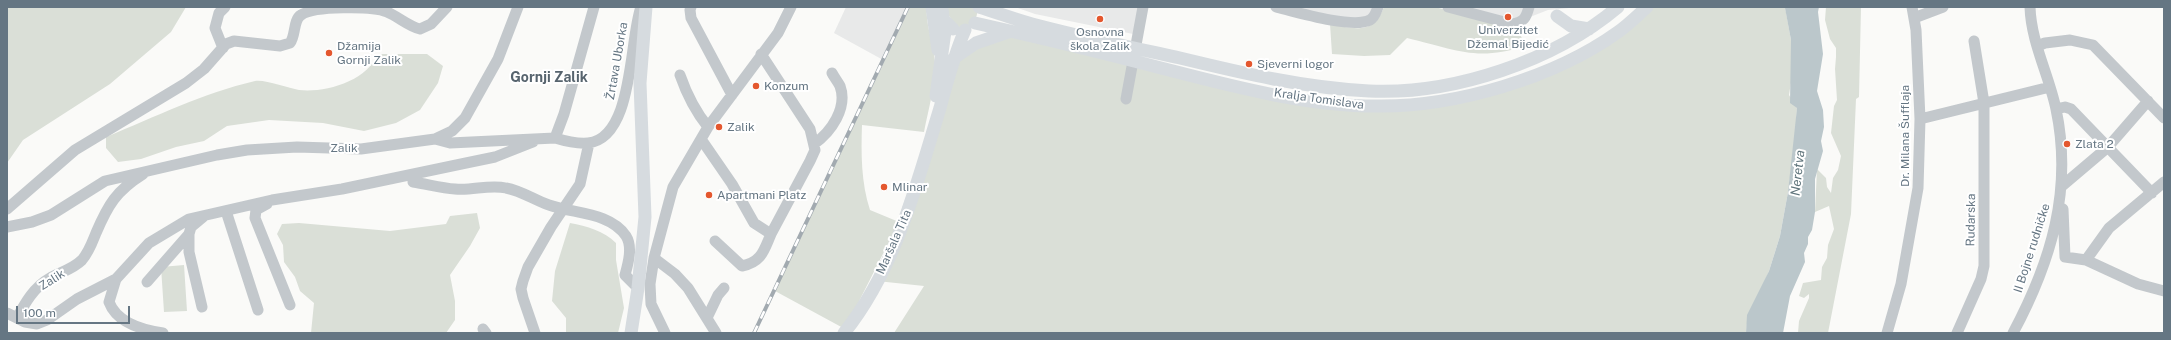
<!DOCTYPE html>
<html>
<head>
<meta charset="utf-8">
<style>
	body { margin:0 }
	#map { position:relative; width:2171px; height:340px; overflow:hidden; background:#fafaf8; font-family:"Public Sans",sans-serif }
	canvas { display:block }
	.frame { position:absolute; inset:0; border:8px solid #657683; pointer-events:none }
	.scale { position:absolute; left:16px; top:306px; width:114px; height:18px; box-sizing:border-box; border:2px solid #657683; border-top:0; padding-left:5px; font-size:12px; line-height:14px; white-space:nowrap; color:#657683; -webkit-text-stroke:3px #fff; paint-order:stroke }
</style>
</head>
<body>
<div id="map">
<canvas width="2171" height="340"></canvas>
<div class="frame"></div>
<div class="scale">100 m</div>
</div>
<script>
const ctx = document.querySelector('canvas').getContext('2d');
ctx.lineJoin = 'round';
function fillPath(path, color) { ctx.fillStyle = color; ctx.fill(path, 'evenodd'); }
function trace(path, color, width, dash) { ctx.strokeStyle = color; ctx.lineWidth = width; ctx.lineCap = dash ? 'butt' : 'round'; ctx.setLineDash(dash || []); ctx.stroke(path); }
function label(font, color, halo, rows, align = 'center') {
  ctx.font = font + ' "Public Sans",sans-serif'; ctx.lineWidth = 4; ctx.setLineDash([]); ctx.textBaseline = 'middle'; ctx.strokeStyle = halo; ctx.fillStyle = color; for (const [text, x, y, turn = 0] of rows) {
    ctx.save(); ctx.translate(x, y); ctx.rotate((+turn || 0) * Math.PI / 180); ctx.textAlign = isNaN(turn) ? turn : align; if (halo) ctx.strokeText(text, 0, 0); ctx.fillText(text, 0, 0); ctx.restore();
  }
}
fillPath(new Path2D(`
	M 846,7 L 910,7 L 885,61 L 834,33 Z
	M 1015,7 L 1143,7 L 1138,35 L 1035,14 Z
	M 1276,7 L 1378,7 L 1364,21 Z
	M 1448,7 L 1580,7 L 1548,10 L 1512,24 Z`), '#e8e9e9');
fillPath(new Path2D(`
	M 7,7 L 186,7 L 171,32 L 110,84 L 23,140 L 7,163 Z
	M 910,7 L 927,7 C 925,25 934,43 935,62 C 936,83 928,111 924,132 L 862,125 C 861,153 861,183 870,210 L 899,222 L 845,329 L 775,291 Z
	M 943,7 L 977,7 C 979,21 970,27 958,29 Z
	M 1384,7 L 1435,7 L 1518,29 L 1525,46 C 1476,62 1454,49 1407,38 L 1390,55 L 1364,56 L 1332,54 L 1330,24 C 1355,29 1373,35 1384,7 Z
	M 1647,7 L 1785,7 L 1791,40 L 1792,76 L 1789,95 L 1797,108 L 1795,140 L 1788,192 L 1780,236 L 1769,271 L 1747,323 L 1746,333 L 894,333 L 924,286 L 877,281 L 954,58 L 998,34 L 1321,102 L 1433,101 L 1558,65 Z
	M 1826,7 L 1861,7 L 1859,97 L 1856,99 L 1851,214 L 1828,333 L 1798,333 L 1799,321 L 1809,298 L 1809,294 L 1804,298 L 1799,296 L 1803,283 L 1821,280 L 1822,267 L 1827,258 L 1828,245 L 1834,229 L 1829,206 L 1815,212 L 1817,169 L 1826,178 L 1827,187 L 1831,193 L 1833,178 L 1838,170 L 1841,156 L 1831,133 L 1834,106 L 1837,100 L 1835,69 L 1836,57 L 1836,48 L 1830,39 L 1825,20 Z
	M 377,54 L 427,54 L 443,66 L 438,83 L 420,110 L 396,123 L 364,131 L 323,123 L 269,120 L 227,126 L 204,141 L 176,147 L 141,159 L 118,162 L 106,148 L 106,137 C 155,117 203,93 255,81 C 264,79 288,88 299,90 C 325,93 368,81 377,54 Z
	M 477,213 L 480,228 L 470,246 L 450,275 L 455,301 L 455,320 L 446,333 L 311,333 L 314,303 L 300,291 L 295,277 L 284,262 L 283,245 L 277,234 L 282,224 L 299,223 L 390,231 L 446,224 L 450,216 Z
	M 570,223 C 587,226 604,231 616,243 L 616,260 L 624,308 L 618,333 L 566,333 L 566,318 L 552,301 L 555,271 Z
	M 184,265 L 187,311 L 164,312 L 161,267 Z`), '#dadfd7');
fillPath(new Path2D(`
	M 1819,7 L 1818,12 L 1823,54 L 1817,91 L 1823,110 L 1824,127 L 1821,141 L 1823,151 L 1815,179 L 1815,212 L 1812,230 L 1808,237 L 1808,244 L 1804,253 L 1805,262 L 1790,296 L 1783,333 L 1746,333 L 1747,315 L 1769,271 L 1780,236 L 1788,192 L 1797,108 L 1790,103 L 1791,40 L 1785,8 Z`), '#bbc7cb');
trace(new Path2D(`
	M 691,7 L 690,10 L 691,18 L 732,95
	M 1276,7 C 1296,12 1352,29 1370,20 C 1375,17 1376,12 1378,7
	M 1448,7 L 1512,24 C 1524,22 1526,18 1529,7
	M 1914,18 L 1943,7
	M 2037,46 L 2045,43 L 2070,40 L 2093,45 L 2164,118
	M 223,48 L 215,28 L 219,13 L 225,7
	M 680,75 C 687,95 695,111 708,127
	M 1126,99 L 1143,7
	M 2056,109 L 2065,107 L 2071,109 L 2152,193
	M 1920,119 L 2050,87
	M 555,138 L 564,114 L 594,7
	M 435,139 L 452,131 L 465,118 L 498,59 L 518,7
	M 701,139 L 732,184 L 754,223 L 771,234 L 810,161 L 815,150 L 810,129 L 761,54
	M 814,144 C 831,132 848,108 840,86 C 838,82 834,77 832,73
	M 413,182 C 427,184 441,188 455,189 C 472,191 489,184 506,188 C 522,191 534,200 549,205 C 574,214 610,212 626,236 C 633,247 628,264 625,275 L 638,288
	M 2062,186 L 2108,147 L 2148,101
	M 267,204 L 256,210 L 255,218 L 290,305
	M 7,209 L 75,150 L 186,83 L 204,69 L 226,44 L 234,41 L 280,46 L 290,43 C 296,35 293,20 301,15 C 313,6 373,6 387,12 C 399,17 408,26 420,29 L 431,24 L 447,7
	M 2063,209 L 2065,257 L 2086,260 L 2138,284 L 2164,291
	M 226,211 L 258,310
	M 7,227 L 32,222 L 51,215 L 105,181 L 217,155 L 247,150 L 297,147 L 361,149 L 435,139 L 450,143 L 555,138 C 565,141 577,144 588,143 C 634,138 629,40 641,7
	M 189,234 L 189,252 L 202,307
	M 715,241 L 742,266 C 762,262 764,250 771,234
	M 654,258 L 675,274 L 688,288 L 716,333
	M 2086,260 L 2109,228 L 2164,182
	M 147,282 L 189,234 L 191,227 L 203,217
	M 7,313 L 25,322 L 37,324 L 47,320 L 77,299 L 116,279
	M 17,318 C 25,303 34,287 50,278 C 61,272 73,269 82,260 C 89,252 92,243 96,233 C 108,205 116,191 143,174
	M 707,318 L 718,295 L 724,288
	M 483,329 L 486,333
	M 163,333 C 142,330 117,323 109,302 L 116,279 L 149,243 L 189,219 L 272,200 L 342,189 L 466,163 L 495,157 L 533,142
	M 535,333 L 523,298 L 521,289 L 523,281 L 528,267 L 551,227 L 580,184 L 589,143
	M 665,333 L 651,304 L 650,284 L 654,258 L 673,187 L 708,127 L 778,33 L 791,7
	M 1887,333 L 1901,284 L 1918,188 L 1920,119 L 1916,30 L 1912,7
	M 1957,333 L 1981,279 L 1984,266 L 1984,103 L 1974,41
	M 2013,333 C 2051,262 2073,190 2056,109 C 2049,75 2031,42 2030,7`), '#c3c8cc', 11);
trace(new Path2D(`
	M 932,7 L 938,50
	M 942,7 L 943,19 L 953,29
	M 979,7 C 999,13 1019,21 1040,26 C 1086,38 1134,48 1180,58 C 1242,73 1305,88 1369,91 C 1453,95 1554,61 1618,7
	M 1557,16 L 1571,26 L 1589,29
	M 975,23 C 1037,37 1100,52 1161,68 C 1231,86 1305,106 1377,106 C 1455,107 1554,78 1618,32 C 1628,25 1638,15 1647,7
	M 954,58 L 976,43 L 1008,32
	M 936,96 L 946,24
	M 631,333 L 638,288 L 645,217 L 640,83 L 646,7
	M 844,333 C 896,268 916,186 940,108 C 947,82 954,55 965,30`), '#d6dbdf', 13);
const rail = new Path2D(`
	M 754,333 L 908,7`);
trace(rail, '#a2aab0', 4);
trace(rail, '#fff', 2.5, [8]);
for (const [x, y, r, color] of [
	[1508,17,4,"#e4572e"],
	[1100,19,4,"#e4572e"],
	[329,53,4,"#e4572e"],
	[1249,64,4,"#e4572e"],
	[756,86,4,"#e4572e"],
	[719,127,4,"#e4572e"],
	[2067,144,4,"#e4572e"],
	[884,187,4,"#e4572e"],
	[709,195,4,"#e4572e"]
]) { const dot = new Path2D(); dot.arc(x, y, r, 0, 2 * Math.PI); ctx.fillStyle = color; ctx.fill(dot); trace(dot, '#fff', 1.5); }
label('12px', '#657683', '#fff', [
	["Univerzitet",1508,30,"center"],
	["Džemal Bijedić",1508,44,"center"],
	["Osnovna",1100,32,"center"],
	["škola Zalik",1100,46,"center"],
	["Džamija",337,46],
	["Gornji Zalik",337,60],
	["Sjeverni logor",1257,64],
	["Konzum",764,86],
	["Zalik",727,127],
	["Zlata 2",2075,144],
	["Mlinar",892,187],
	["Apartmani Platz",717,195]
], 'left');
label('12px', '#657683', '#fff', [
	["Žrtava Uborka",617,61,-80],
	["Kralja Tomislava",1319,99,8],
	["Dr. Milana Šufflaja",1905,136,-90],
	["Zalik",344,148],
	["Rudarska",1971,220,-89],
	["Maršala Tita",894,242,-66],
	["II Bojne rudničke",2032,248,-72],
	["Zalik",52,280,-32]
]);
label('italic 13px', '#60757c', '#fff', [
	["Neretva",1798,173,-84]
]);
label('bold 14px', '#57646e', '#fff', [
	["Gornji Zalik",549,78]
]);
</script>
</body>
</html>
